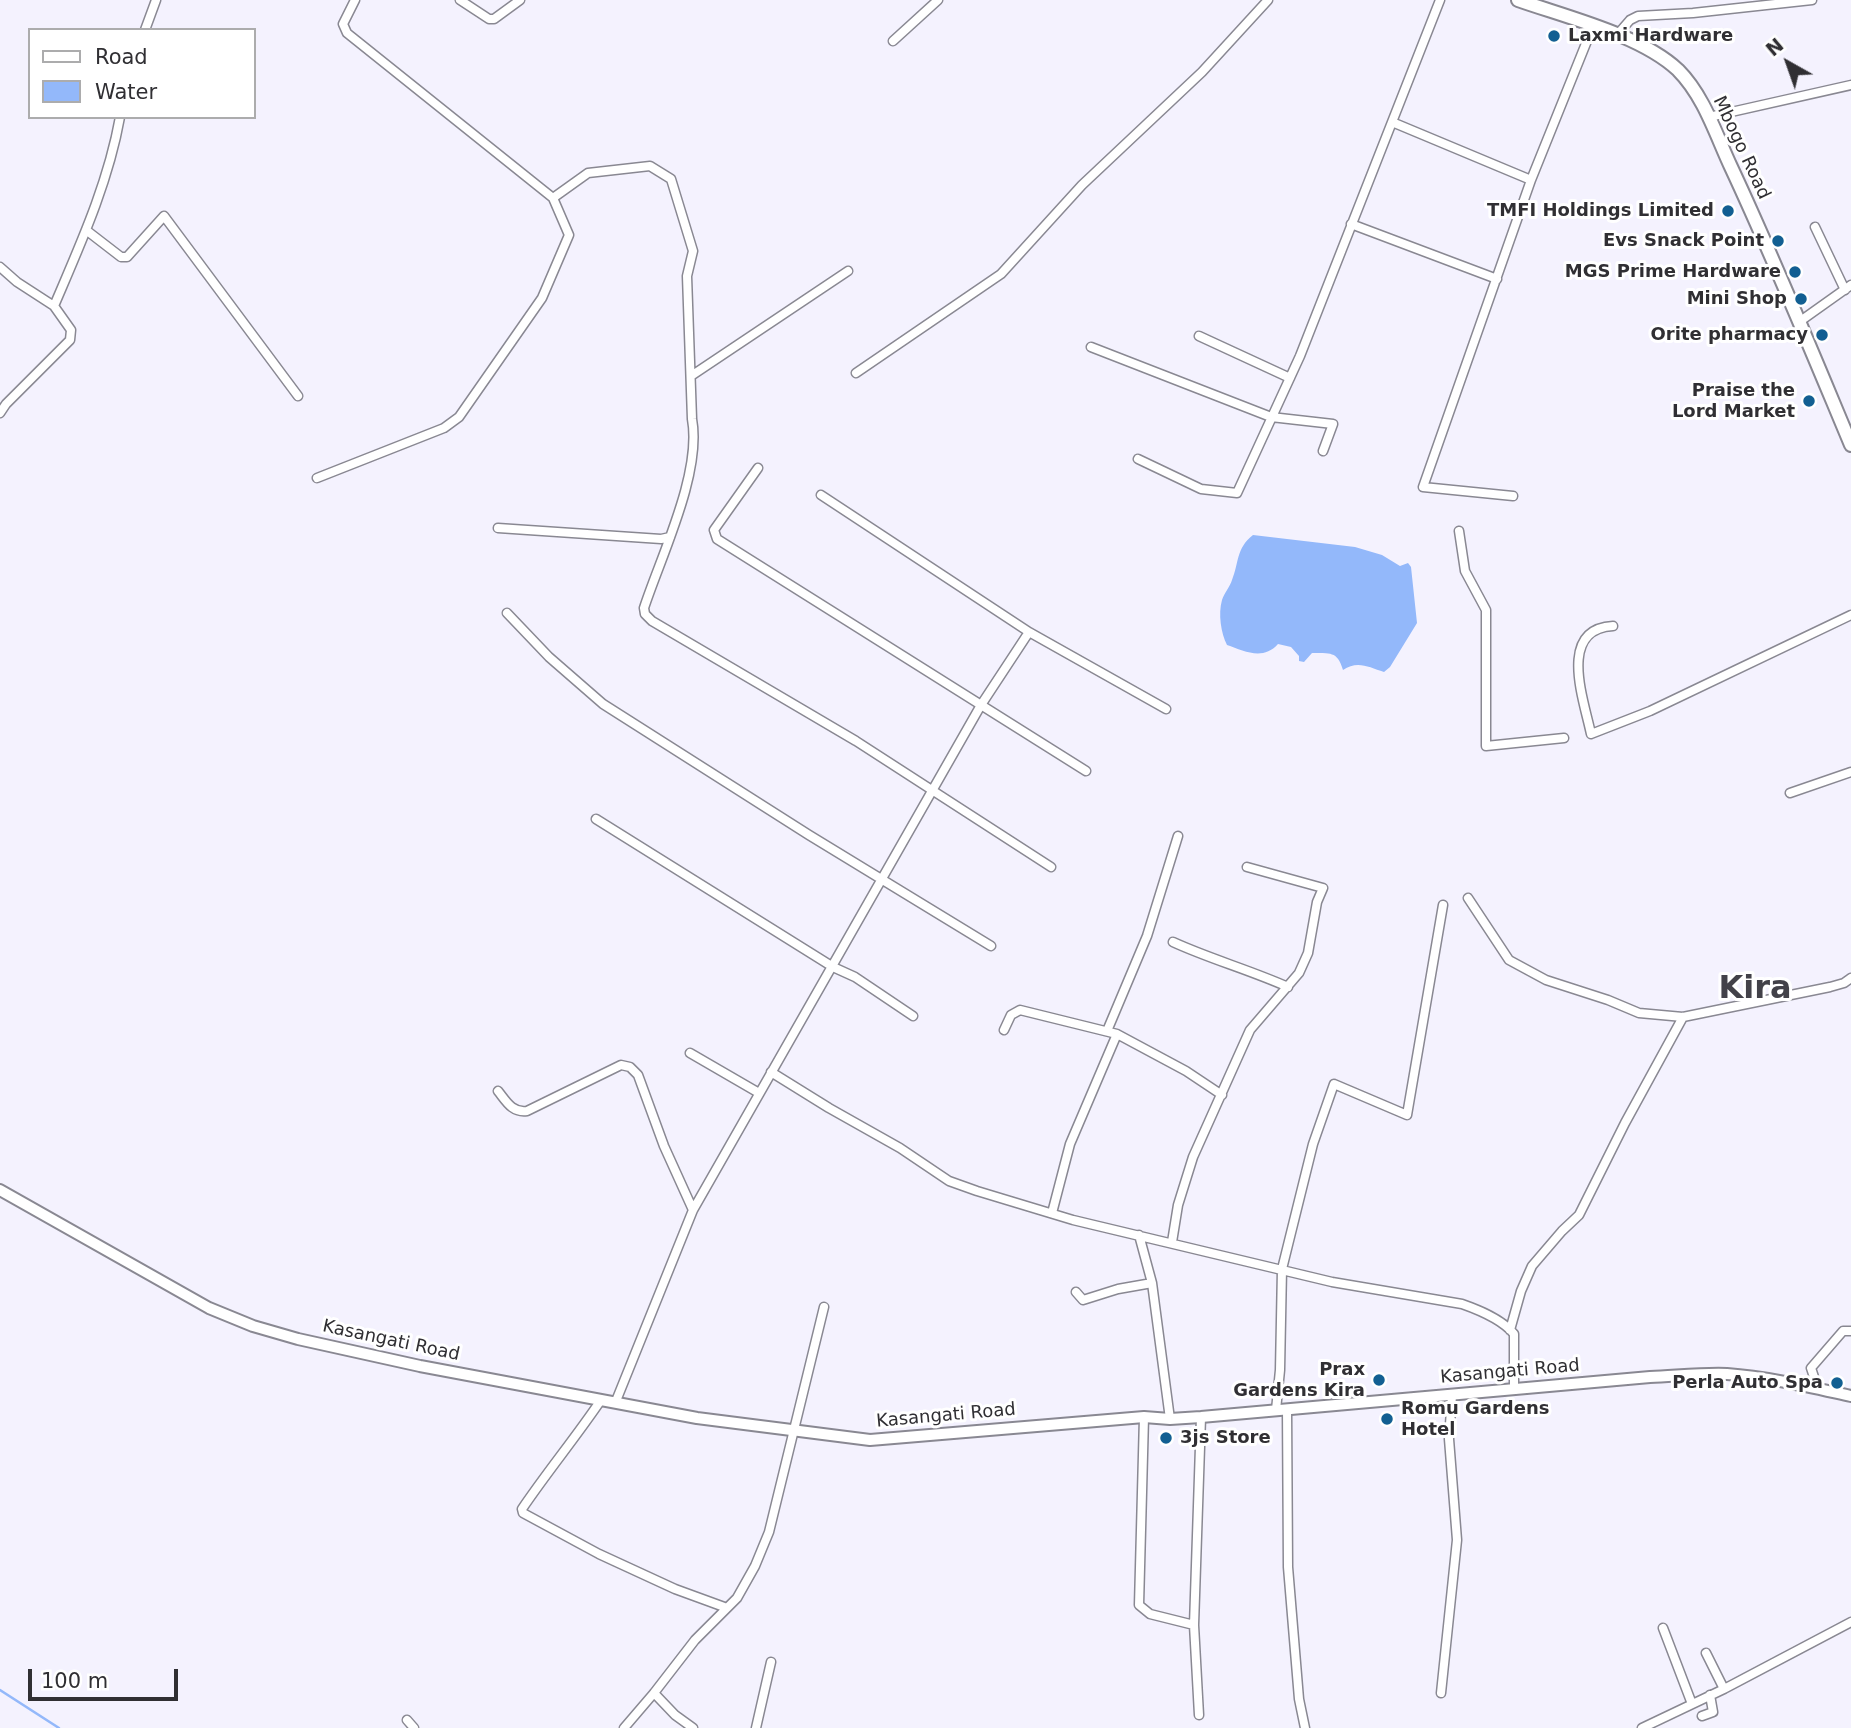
<!DOCTYPE html>
<html>
<head>
<meta charset="utf-8">
<style>
	body { margin:0 }
	#map { position:relative; width:1851px; height:1728px; overflow:hidden; background:#f4f2fe; font-family:"DejaVu Sans",sans-serif }
	canvas { display:block }
	.legend { position:absolute; left:28px; top:28px; width:228px; height:91px; box-sizing:border-box; background:#fff; border:2px solid #acacad; margin:0; padding:9px 12px; list-style:none; font-size:21px; color:#302f33 }
	.legend li { display:flex; align-items:center; gap:14px; height:35px }
	.legend b { width:35px; border:2px solid #acacad }
	.north { position:absolute; left:1753px; top:28px; width:70px; height:70px; -webkit-text-stroke:5px #fff; paint-order:stroke; rotate:320deg; font-size:19px; font-weight:700; line-height:28px; text-align:center; color:#302f33 }
	.north::after { content:''; display:block; margin:auto; width:24px; height:32px; background:#302f33; clip-path:polygon(50% 0,100% 100%,50% 72%,0 100%) }
	.scale { position:absolute; left:28px; top:1669px; width:150px; height:32px; box-sizing:border-box; border:4px solid #302f33; border-top:0; padding-left:9px; font-size:21px; line-height:24px; white-space:nowrap; color:#302f33; -webkit-text-stroke:5px #fff; paint-order:stroke }
</style>
</head>
<body>
<div id="map">
<canvas width="1851" height="1728"></canvas>
<ul class="legend">
<li><b style="height:9px;background:#fff"></b>Road</li>
<li><b style="height:19px;background:#93b8fa"></b>Water</li>
</ul>
<div class="north">N</div>
<div class="scale">100 m</div>
</div>
<script>
const ctx = document.querySelector('canvas').getContext('2d');
ctx.lineJoin = 'round';
function fillPath(path, color) { ctx.fillStyle = color; ctx.fill(path, 'evenodd'); }
function trace(path, color, width, dash) { ctx.strokeStyle = color; ctx.lineWidth = width; ctx.lineCap = dash ? 'butt' : 'round'; ctx.setLineDash(dash || []); ctx.stroke(path); }
function label(font, color, halo, rows, align = 'center') {
  ctx.font = font + ' "DejaVu Sans",sans-serif'; ctx.lineWidth = 6; ctx.setLineDash([]); ctx.textBaseline = 'middle'; ctx.strokeStyle = halo; ctx.fillStyle = color; for (const [text, x, y, turn = 0] of rows) {
    ctx.save(); ctx.translate(x, y); ctx.rotate((+turn || 0) * Math.PI / 180); ctx.textAlign = isNaN(turn) ? turn : align; if (halo) ctx.strokeText(text, 0, 0); ctx.fillText(text, 0, 0); ctx.restore();
  }
}
fillPath(new Path2D(`
	M 1253,535 L 1355,547 L 1382,555 L 1400,566 L 1408,563 L 1411,567 L 1417,623 L 1390,667 L 1384,672 C 1369,667 1357,660 1343,670 C 1337,650 1330,654 1312,653 L 1304,662 L 1299,661 L 1299,656 L 1291,647 L 1278,644 C 1263,661 1244,651 1227,645 C 1221,633 1218,614 1222,600 C 1224,593 1230,587 1232,580 C 1239,563 1236,548 1253,535 Z`), '#93b8fa');
trace(new Path2D(`
	M 0,1690 L 59,1728`), '#93b8fa', 2.5);
const minor = new Path2D(`
	M 460,0 L 489,19 L 494,19 L 520,0
	M 145,30 L 156,0
	M 1617,35 L 1630,20 L 1638,16 L 1693,13 L 1812,0
	M 893,41 L 938,0
	M 1709,117 L 1851,85
	M 1392,122 L 1531,180
	M 553,198 L 588,173 L 650,166 L 671,179 L 693,251 L 687,276 L 692,419 C 702,473 661,556 644,608 L 645,614 L 652,621 L 856,741 L 1051,867
	M 1351,224 L 1497,279
	M 1815,227 L 1845,290
	M 86,230 L 121,257 L 127,257 L 164,216 L 298,396
	M 0,267 L 17,282 L 54,306
	M 1799,322 L 1851,285
	M 1199,336 L 1290,378
	M 1091,347 L 1271,417 L 1333,424 L 1323,451
	M 856,373 L 1001,274 L 1082,185 L 1202,72 L 1268,0
	M 691,376 L 848,271
	M 0,413 L 6,404 L 70,340 L 71,330 L 54,306 C 80,245 108,184 120,117
	M 1138,459 L 1201,489 L 1237,493 L 1300,356 L 1440,0
	M 758,468 L 714,530 L 717,539 L 1086,771
	M 317,478 L 444,428 L 459,417 L 542,298 L 569,235 L 553,198 L 347,33 L 343,24 L 355,0
	M 1513,496 L 1423,487 L 1531,180 L 1593,26
	M 498,528 L 661,539 L 670,537
	M 1459,531 L 1465,571 L 1486,610 L 1486,746 L 1564,738
	M 507,613 L 549,657 L 603,704 L 809,835 L 991,946
	M 1613,626 C 1557,629 1584,700 1591,734 L 1650,711 L 1851,615
	M 1029,632 L 1166,709
	M 1790,793 L 1851,772
	M 596,819 L 833,967 L 855,977 L 913,1016
	M 1468,898 L 1509,960 L 1546,980 L 1608,1000 L 1639,1013 L 1683,1017 L 1830,987 L 1844,983 L 1851,978
	M 1173,942 C 1210,959 1250,970 1288,987
	M 1004,1030 L 1011,1015 L 1020,1010 L 1117,1034 L 1186,1071 L 1222,1095
	M 1107,1031 L 1147,936 L 1178,836
	M 690,1053 L 759,1093
	M 771,1072 L 829,1108 L 900,1148 L 949,1181 L 977,1191 L 1073,1220 L 1332,1282 L 1462,1304 C 1479,1310 1502,1319 1514,1334 L 1514,1390
	M 498,1091 C 506,1101 512,1113 527,1111 L 621,1065 L 630,1067 L 638,1075 L 664,1146 L 693,1210
	M 1052,1213 L 1070,1144 L 1117,1034
	M 1139,1235 L 1152,1283 L 1170,1419
	M 1172,1242 L 1178,1205 L 1193,1157 L 1250,1030 L 1299,973 L 1308,953 L 1317,902 L 1323,888 L 1247,867
	M 1076,1292 L 1083,1300 L 1118,1289 L 1152,1283
	M 1510,1330 L 1521,1291 L 1532,1266 L 1562,1231 L 1579,1215 L 1625,1123 L 1683,1017
	M 1818,1389 L 1811,1368 L 1843,1331 L 1851,1331
	M 601,1400 C 576,1437 547,1472 522,1509 L 523,1513 L 599,1554 L 675,1589 L 727,1608
	M 616,1401 L 693,1210 L 981,705 L 1029,632 L 821,495
	M 1287,1409 L 1288,1567 L 1299,1699 L 1305,1728
	M 1276,1410 L 1280,1370 L 1282,1269 L 1313,1144 L 1334,1084 L 1407,1115 L 1443,905
	M 1144,1417 L 1139,1605 L 1150,1614 L 1194,1625
	M 1663,1628 L 1692,1704
	M 1706,1653 L 1724,1689
	M 654,1693 L 675,1715 L 693,1728
	M 1441,1693 L 1457,1540 L 1449,1439 L 1452,1395
	M 1199,1715 L 1194,1625 L 1201,1417
	M 1702,1716 L 1713,1712 L 1710,1695
	M 407,1720 L 414,1728
	M 624,1728 L 654,1693 L 695,1640 L 737,1598 L 755,1566 L 769,1532 L 824,1307
	M 756,1728 L 771,1662
	M 1642,1728 L 1724,1689 L 1851,1622`);
const tertiary = new Path2D(`
	M 0,1190 L 209,1308 L 253,1326 L 298,1339 L 420,1366 L 697,1418 L 870,1440 L 1144,1417 L 1170,1419 L 1201,1417 L 1650,1377 C 1676,1376 1702,1373 1727,1374 C 1769,1377 1810,1387 1851,1396`);
const secondary = new Path2D(`
	M 1518,0 C 1566,17 1641,35 1678,70 C 1704,96 1716,135 1731,167 C 1774,259 1812,352 1851,445`);
trace(minor, '#898892', 11);
trace(tertiary, '#898892', 14);
trace(secondary, '#898892', 16);
trace(minor, '#fff', 8);
trace(tertiary, '#fff', 10);
trace(secondary, '#fff', 12);
for (const [x, y, r, color] of [
	[1554,36,7,"#125f92"],
	[1728,211,7,"#125f92"],
	[1778,241,7,"#125f92"],
	[1795,272,7,"#125f92"],
	[1801,299,7,"#125f92"],
	[1822,335,7,"#125f92"],
	[1809,401,7,"#125f92"],
	[1379,1380,7,"#125f92"],
	[1837,1383,7,"#125f92"],
	[1387,1419,7,"#125f92"],
	[1166,1438,7,"#125f92"]
]) { const dot = new Path2D(); dot.arc(x, y, r, 0, 2 * Math.PI); ctx.fillStyle = color; ctx.fill(dot); trace(dot, '#fff', 2.5); }
label('bold 18px', '#302f33', '#fff', [
	["Laxmi Hardware",1568,36,"left"],
	["TMFI Holdings Limited",1714,211],
	["Evs Snack Point",1764,241],
	["MGS Prime Hardware",1781,272],
	["Mini Shop",1787,299],
	["Orite pharmacy",1808,335],
	["Praise the",1795,391],
	["Lord Market",1795,412],
	["Prax",1365,1370],
	["Gardens Kira",1365,1391],
	["Perla Auto Spa",1823,1383],
	["Romu Gardens",1401,1409,"left"],
	["Hotel",1401,1430,"left"],
	["3js Store",1180,1438,"left"]
], 'right');
label('18px', '#302f33', '#fff', [
	["Mbogo Road",1741,148,65],
	["Kasangati Road",391,1341,12],
	["Kasangati Road",1510,1372,-5],
	["Kasangati Road",946,1416,-5]
]);
label('bold 32px', '#424149', '#fff', [
	["Kira",1755,990]
]);
</script>
</body>
</html>
